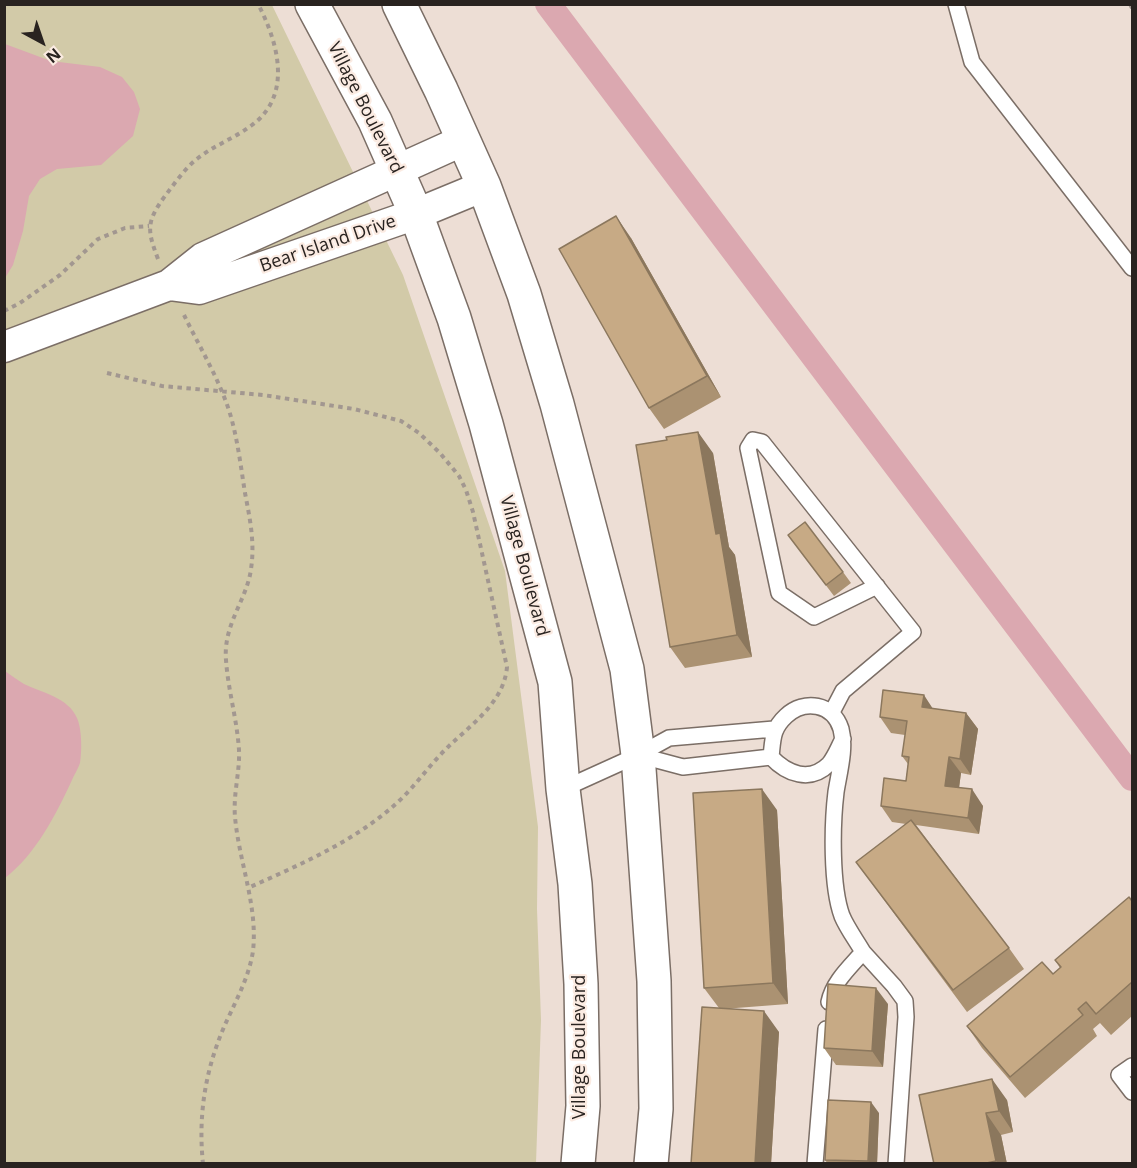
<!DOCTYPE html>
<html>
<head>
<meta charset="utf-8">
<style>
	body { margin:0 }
	#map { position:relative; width:1137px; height:1168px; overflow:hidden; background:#edded5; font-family:"Open Sans",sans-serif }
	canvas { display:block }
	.frame { position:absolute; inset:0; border:6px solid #292320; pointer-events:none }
	.north { position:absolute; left:12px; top:12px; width:60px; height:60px; -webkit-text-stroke:4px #fbebe2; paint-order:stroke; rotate:140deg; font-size:16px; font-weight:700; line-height:24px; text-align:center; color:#292320 }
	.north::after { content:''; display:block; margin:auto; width:21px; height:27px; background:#292320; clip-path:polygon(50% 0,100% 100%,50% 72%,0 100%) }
</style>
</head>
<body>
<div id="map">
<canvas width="1137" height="1168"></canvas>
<div class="frame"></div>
<div class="north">N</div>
</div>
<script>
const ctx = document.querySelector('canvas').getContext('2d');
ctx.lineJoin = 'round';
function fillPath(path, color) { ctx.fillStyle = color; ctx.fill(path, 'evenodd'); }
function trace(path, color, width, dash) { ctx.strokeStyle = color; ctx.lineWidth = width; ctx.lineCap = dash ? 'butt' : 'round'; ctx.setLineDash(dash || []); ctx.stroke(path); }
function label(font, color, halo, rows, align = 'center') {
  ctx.font = font + ' "Open Sans",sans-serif'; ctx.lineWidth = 4.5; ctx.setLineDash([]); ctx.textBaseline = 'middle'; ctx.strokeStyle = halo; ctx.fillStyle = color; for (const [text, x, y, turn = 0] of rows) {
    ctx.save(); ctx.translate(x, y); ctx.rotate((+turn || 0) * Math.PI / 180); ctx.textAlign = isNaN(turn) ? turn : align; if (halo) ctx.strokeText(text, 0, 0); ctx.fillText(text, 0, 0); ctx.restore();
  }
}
fillPath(new Path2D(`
	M 5,5 L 272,5 L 403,275 L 505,571 L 538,827 L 537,909 L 541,1020 L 536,1163 L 5,1164 Z`), '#d2caa8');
fillPath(new Path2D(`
	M 5,44 L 51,61 L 100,67 L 122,77 L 134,92 L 140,109 L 133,136 L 101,165 L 57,169 L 40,179 L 29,196 L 23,231 L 13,265 L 5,278 Z
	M 5,671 C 11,675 17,680 24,684 C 41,692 69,698 77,718 C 82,729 82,751 80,763 C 78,769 74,775 72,780 C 56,815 35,855 5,878 Z`), '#dba8b0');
trace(new Path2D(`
	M 548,4 L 1132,778`), '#dba8b0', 26);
const service = new Path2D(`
	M 956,4 L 972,62 L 1132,268
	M 832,712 L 843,691 L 913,632 L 762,442 L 753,440 L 748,448 L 779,593 L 814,617 L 877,586
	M 638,755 L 683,767 L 771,757
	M 563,789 L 638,755 L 669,738 L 774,729
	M 863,952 L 894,986 L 905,1001 L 906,1017 L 896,1164
	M 829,1002 C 833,982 850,967 863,952 C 856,940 847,928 842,916 C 831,886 832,825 836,792 C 839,773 846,748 841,729 C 833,703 804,699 786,716 C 772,729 773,739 771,757 C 787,774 810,783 829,764 C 835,757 839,746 843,739
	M 1132,1066 L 1119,1075 L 1132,1092
	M 815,1164 L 826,1029`);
const minor = new Path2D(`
	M 169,285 L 199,289 L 416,214 L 484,186
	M 4,347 L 169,285 L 203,258 L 464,140`);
const tertiary = new Path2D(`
	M 312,4 L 375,121 L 416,214 L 454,318 L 486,424 L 555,682 L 563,789 L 575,884 L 581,984 L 583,1106 L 578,1164
	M 399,4 L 441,90 L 484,186 L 524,294 L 557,404 L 627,669 L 638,755 L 654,981 L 656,1109 L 651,1164`);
trace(service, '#7b6e66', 18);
trace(minor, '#7b6e66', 33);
trace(tertiary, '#7b6e66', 36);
trace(new Path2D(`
	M 1130,4 L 1132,8
	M 158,259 C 147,230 146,222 165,196 C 175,183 185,168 198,158 C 215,145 235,138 252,125 C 293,95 278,42 258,4
	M 4,311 L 20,303 L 60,275 L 98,239 L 125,228 L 149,226
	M 184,315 C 200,348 221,382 231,417 C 238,442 241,468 245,493 C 250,519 255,543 251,569 C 247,600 223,624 226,660 C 228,690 237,719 239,750 C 240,772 233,794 235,817 C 239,862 258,906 253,951 C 249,978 235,1002 224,1027 C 205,1071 198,1116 203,1164
	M 107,373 L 162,386 L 263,395 L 354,409 L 401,421 L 419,433 L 440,453 L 459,476 L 466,490 L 473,512 L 507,667 C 504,702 472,724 449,746 C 431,763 417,784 399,801 C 356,841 301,864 248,888`), '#a29790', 4, [4.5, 4.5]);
trace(service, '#fff', 15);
trace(minor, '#fff', 30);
trace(tertiary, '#fff', 33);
fillPath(new Path2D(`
	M 631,238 L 721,397 L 664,429 L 649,408 Z
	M 713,453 L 729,547 L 735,555 L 752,657 L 685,668 L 670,647 Z
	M 788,535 L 843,572 L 851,583 L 834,596 Z
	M 933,709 L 966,713 L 978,729 L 971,775 L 961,773 L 959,788 L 983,806 L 979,834 L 916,825 L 1009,948 L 1024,969 L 967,1012 L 856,862 L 906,824 L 892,822 L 881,806 L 906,781 L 908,764 L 902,756 L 905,735 L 891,733 L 880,717 Z
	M 777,810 L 788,1004 L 723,1009 L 779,1032 L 771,1164 L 691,1164 L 719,1008 L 704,988 Z
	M 1132,901 L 1132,1016 L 1111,1035 L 1100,1023 L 1093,1029 L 1097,1036 L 1025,1098 L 982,1048 L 967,1026 L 1053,974 L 1060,968 L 1055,960 Z
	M 888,1004 L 883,1067 L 836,1065 L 824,1048 Z
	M 919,1095 L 1007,1100 L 1013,1132 L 1001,1135 L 1007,1164 L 934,1164 Z
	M 879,1113 L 877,1164 L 828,1164 L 825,1160 Z`), '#ab9272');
fillPath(new Path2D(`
	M 616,216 L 631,238 L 721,397 L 707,376 Z
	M 698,432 L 713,453 L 729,547 L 735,555 L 752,657 L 737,635 L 716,534 Z
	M 924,695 L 935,712 L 922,707 Z
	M 966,713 L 978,729 L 971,775 L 960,759 Z
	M 949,757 L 961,773 L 957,802 L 945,786 Z
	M 762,789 L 777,810 L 788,1004 L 773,983 Z
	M 972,789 L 983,806 L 979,834 L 968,818 Z
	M 876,988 L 888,1004 L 883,1067 L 872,1051 Z
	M 764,1011 L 779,1032 L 771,1164 L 755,1164 Z
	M 992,1079 L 1007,1100 L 1013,1132 L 999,1111 Z
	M 871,1102 L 879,1113 L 877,1164 L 870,1164 L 868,1161 Z
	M 986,1113 L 1001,1135 L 1007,1164 L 999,1164 L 996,1161 Z`), '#8b775d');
const building = new Path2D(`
	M 616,216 L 707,376 L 649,408 L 559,249 Z
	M 698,432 L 716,534 L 720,533 L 737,635 L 670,647 L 636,445 L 667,440 L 666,437 Z
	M 805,522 L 843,572 L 826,585 L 788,535 Z
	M 883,690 L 924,695 L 922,707 L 966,713 L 960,759 L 949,757 L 945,786 L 972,789 L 968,818 L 881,806 L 884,778 L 906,781 L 909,757 L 902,756 L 907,721 L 880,717 Z
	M 762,789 L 773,983 L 704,988 L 693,793 Z
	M 911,820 L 1009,948 L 953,990 L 856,862 Z
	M 1129,897 L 1132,901 L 1132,982 L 1096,1014 L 1086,1002 L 1078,1009 L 1083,1015 L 1010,1077 L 967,1026 L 1042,962 L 1053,974 L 1061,967 L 1055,960 Z
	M 828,984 L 876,988 L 872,1051 L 824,1048 Z
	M 702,1007 L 764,1011 L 755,1164 L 691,1164 Z
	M 992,1079 L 999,1111 L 986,1113 L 996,1161 L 982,1164 L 934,1164 L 919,1095 Z
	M 828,1100 L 871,1102 L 868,1161 L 825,1160 Z`);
fillPath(building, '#c7aa85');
trace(building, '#8b775d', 1.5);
label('18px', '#292320', '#fbebe2', [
	["Village Boulevard",365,108,63],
	["Bear Island Drive",328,244,-19],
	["Village Boulevard",524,566,75],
	["Village Boulevard",580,1047,-90]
]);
</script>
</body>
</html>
